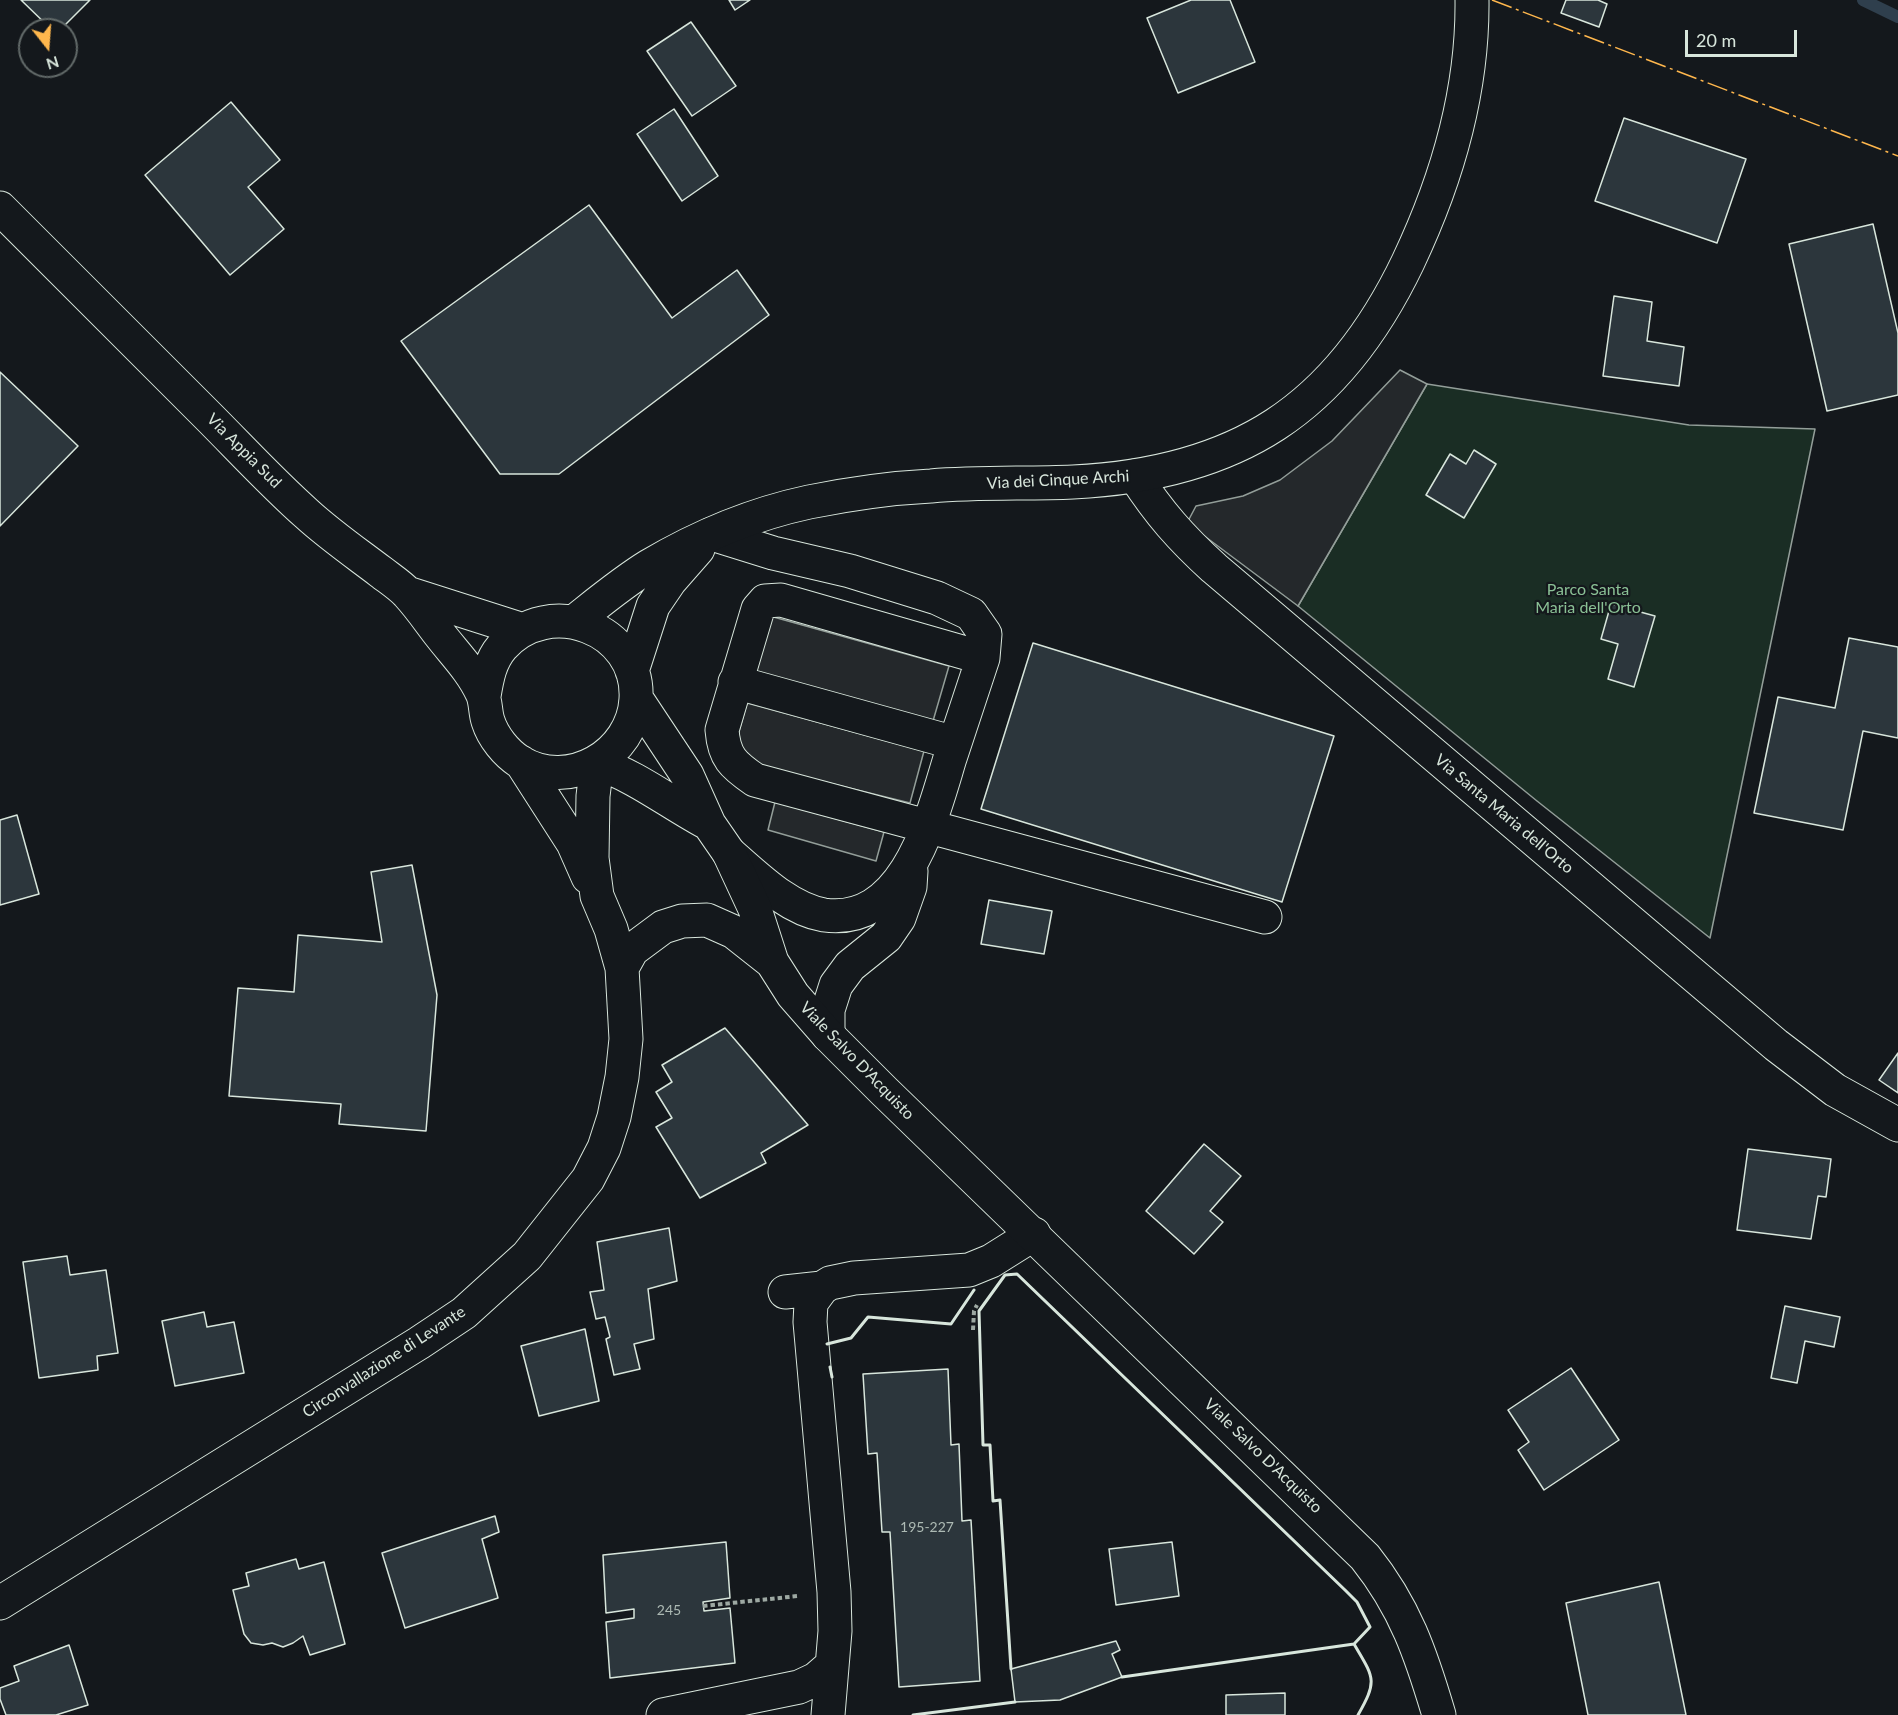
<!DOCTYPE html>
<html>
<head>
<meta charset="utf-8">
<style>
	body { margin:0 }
	#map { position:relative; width:1898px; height:1715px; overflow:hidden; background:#14181c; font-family:Lato,sans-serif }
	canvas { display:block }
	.north { position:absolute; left:18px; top:18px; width:60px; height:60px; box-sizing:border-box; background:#14181c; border:2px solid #626a69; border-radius:50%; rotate:163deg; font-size:16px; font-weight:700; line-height:24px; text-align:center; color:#d8e6dc }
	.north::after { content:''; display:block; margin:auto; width:21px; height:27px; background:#ffb74d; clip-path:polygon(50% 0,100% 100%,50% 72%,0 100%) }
	.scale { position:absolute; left:1685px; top:30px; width:112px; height:27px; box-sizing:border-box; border:3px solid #d8e6dc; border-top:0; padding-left:8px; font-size:18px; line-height:21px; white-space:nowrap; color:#d8e6dc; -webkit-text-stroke:4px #14181c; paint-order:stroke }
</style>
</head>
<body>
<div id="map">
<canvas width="1898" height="1715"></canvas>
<div class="north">N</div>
<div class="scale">20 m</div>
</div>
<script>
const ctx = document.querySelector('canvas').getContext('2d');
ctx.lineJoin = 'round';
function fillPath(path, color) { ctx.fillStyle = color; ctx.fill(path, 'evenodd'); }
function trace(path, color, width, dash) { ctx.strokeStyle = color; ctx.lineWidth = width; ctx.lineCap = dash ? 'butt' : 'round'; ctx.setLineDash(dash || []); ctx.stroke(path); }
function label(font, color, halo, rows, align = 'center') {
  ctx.font = font + ' Lato,sans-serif'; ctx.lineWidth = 4.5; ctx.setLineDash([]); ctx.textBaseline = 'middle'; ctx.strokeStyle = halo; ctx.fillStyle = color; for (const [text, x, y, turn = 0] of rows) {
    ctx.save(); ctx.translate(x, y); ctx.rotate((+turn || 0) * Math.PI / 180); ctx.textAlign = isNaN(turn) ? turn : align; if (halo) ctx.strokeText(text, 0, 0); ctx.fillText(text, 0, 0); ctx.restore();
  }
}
const green = new Path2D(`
	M 1427,384 L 1689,425 L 1815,429 L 1710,938 L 1537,801 L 1298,606 Z`);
fillPath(green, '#1a2d24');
trace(green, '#939e99', 1.5);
const parking = new Path2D(`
	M 1400,370 L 1427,384 L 1298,606 L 1187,523 L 1196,506 L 1243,496 L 1280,480 L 1332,441 Z
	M 770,616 L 949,666 L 933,721 L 755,672 Z
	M 747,703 L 924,751 L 910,803 L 756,765 L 741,750 L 738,735 Z
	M 775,802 L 884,832 L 876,861 L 768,830 Z`);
fillPath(parking, '#24282b');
trace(parking, '#939e99', 1.5);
trace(new Path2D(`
	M 1863,0 L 1898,17`), '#2f3f4d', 12);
const building = new Path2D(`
	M 21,0 L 90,0 L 60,30 L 52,30 Z
	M 729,0 L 750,0 L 735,10 Z
	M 1191,0 L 1230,0 L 1255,62 L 1178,93 L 1147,18 Z
	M 1566,0 L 1598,0 L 1607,4 L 1599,27 L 1561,13 Z
	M 691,22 L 736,86 L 692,116 L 647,51 Z
	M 231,102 L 280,160 L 248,187 L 284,229 L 230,275 L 145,175 Z
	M 674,109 L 718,176 L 682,201 L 637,134 Z
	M 1624,118 L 1746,159 L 1717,243 L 1595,201 Z
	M 589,205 L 672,318 L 737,270 L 769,315 L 559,474 L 500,474 L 401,341 Z
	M 1873,224 L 1898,333 L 1898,395 L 1827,411 L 1789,244 Z
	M 1614,296 L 1652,302 L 1647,341 L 1684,347 L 1679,386 L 1603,376 Z
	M 0,372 L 78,446 L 0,526 Z
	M 1474,450 L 1496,464 L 1464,518 L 1426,495 L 1450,454 L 1466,464 Z
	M 1611,604 L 1655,616 L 1634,687 L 1608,679 L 1618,644 L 1601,639 Z
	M 1849,638 L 1898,647 L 1898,738 L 1863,731 L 1843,830 L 1754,813 L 1778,697 L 1835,708 Z
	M 1033,643 L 1334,736 L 1282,902 L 981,809 Z
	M 17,815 L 39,894 L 0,905 L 0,820 Z
	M 412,865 L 437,995 L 426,1131 L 339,1124 L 341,1104 L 229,1096 L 238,988 L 294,992 L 298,935 L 382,942 L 371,872 Z
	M 989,900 L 1052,911 L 1044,954 L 981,944 Z
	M 725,1028 L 808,1125 L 761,1153 L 766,1163 L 700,1198 L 656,1127 L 672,1118 L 656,1092 L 672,1082 L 662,1065 Z
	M 1898,1053 L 1898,1093 L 1879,1080 Z
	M 1204,1144 L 1241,1176 L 1210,1211 L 1223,1222 L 1194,1254 L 1146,1211 Z
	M 1748,1149 L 1831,1159 L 1826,1197 L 1818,1196 L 1811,1239 L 1737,1230 Z
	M 669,1228 L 677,1281 L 648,1289 L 654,1339 L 634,1344 L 640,1369 L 614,1375 L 606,1339 L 610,1337 L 605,1317 L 596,1319 L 590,1292 L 604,1290 L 597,1242 Z
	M 67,1256 L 70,1275 L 106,1270 L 118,1353 L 97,1356 L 98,1370 L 39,1378 L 23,1262 Z
	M 1785,1306 L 1840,1317 L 1834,1347 L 1805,1341 L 1797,1383 L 1771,1378 Z
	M 204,1312 L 207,1327 L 234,1322 L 244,1373 L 175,1386 L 162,1321 Z
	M 585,1329 L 599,1401 L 539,1416 L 521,1346 Z
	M 1571,1368 L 1619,1440 L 1544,1490 L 1518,1450 L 1529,1442 L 1508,1410 Z
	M 948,1369 L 951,1445 L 959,1444 L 962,1521 L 971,1520 L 980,1681 L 899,1687 L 890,1532 L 882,1532 L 877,1453 L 868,1454 L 863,1374 Z
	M 495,1516 L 499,1532 L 482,1539 L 498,1598 L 405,1628 L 382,1553 Z
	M 726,1542 L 730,1598 L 703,1602 L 704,1611 L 730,1608 L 735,1663 L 610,1678 L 606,1622 L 634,1618 L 634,1609 L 606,1613 L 603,1555 Z
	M 1172,1542 L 1179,1596 L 1116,1605 L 1109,1549 Z
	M 296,1559 L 299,1569 L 324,1562 L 345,1644 L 310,1655 L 303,1636 L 293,1643 L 283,1647 L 272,1643 L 263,1645 L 251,1643 L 244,1634 L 233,1590 L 249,1586 L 246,1573 Z
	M 1659,1582 L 1686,1715 L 1588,1715 L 1566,1603 Z
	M 1116,1641 L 1120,1650 L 1112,1654 L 1122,1677 L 1060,1700 L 1015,1702 L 1011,1669 Z
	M 69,1645 L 88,1705 L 56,1715 L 6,1715 L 0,1699 L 0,1688 L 19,1681 L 14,1666 Z
	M 1285,1693 L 1285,1715 L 1226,1715 L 1226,1695 Z`);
fillPath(building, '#2c363c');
trace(building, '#d8e6dc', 1.5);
const minor = new Path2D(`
	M 1135,476 C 1159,513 1181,538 1214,568 L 1776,1045 L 1835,1090 L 1898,1125
	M 712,534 L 773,553 L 850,571 L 937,598 L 971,614 L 985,634 L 983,658 C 972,691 961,725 950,758 C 932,817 906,926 824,915 C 788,909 756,876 729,853
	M 983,658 L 781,600 L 765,601 L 758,609 L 722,730 C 724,757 733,765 755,780 L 1265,917
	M 735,682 L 955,743
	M 828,1035 L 828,1010 L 836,985 L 850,966 L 886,937 L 899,918 L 910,887 L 911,871
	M 785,1292 L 822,1288
	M 663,1715 L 799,1687 L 816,1679 L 831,1666
	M 828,1715 L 835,1631 L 834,1592 L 810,1322 L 811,1303 L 822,1288 L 830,1283 L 854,1278 L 969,1270 L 991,1261 L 1034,1234`);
const major = new Path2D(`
	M 0,208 C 69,277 138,346 207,415 C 240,448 272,483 307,514 C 330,535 356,553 381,572 C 390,579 401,586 408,594 C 420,607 430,622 441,636 C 455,654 472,671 482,693 C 486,701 485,712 488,721 C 493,737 506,753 520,762 C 569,792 633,754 636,699 C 640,628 548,594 502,647 C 490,661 487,678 484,696
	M 407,593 L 523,630
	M 575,621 C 599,602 623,582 649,566 C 698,537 753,514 809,502 C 849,494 891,488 931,486 C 978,482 1026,484 1073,482 C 1237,474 1337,410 1408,262 C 1447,180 1473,91 1472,0
	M 632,671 L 653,606 L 670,581 L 698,549
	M 636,698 L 687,775 L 709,824 L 729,853 L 755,909 L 772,962 L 793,995 L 828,1035 L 884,1091 L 1365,1557 C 1405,1607 1421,1654 1439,1715
	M 521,762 L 573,843 L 588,877
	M 622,968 L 632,950 L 663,927 L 682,921 L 707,920 L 734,932 L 772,962
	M 0,1603 L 419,1343 L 464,1313 L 527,1256 L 588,1179 L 604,1148 L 614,1117 L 622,1077 L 626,1039 L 622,968 L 611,929 L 597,896 L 592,858 L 593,796 L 597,763 C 638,777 671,804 709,824`);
trace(minor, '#d8e6dc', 35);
trace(major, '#d8e6dc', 35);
trace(new Path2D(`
	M 973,1330 L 974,1311 L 977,1305
	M 703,1606 L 798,1596`), '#9da8a2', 4, [4.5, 3]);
trace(minor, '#14181c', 33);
trace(major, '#14181c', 33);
trace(new Path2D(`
	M 827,1344 L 851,1338 L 868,1317 L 951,1324 L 974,1290
	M 830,1367 L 832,1377
	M 1354,1644 C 1374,1678 1378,1680 1358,1715
	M 1011,1669 L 1000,1500 L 993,1501 L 990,1445 L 983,1445 L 979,1311 L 1005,1275 L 1017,1274 L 1345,1590 L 1357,1602 L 1370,1627 L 1354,1644 L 1122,1677
	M 913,1715 L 1015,1702`), '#d8e6dc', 3);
trace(new Path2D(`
	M 1492,0 L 1898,156`), '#ffb74d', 1.5, [21, 4.5, 3, 4.5]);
label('14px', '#adbab4', null, [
	["195-227",927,1527],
	["245",669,1610]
]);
label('16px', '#d8e6dc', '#14181c', [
	["Via Appia Sud",244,451,45],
	["Via dei Cinque Archi",1058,480,-3],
	["Via Santa Maria dell'Orto",1504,814,40],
	["Viale Salvo D'Acquisto",857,1061,46],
	["Circonvallazione di Levante",384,1362,-33],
	["Viale Salvo D'Acquisto",1263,1456,44]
]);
label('16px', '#8ac095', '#14181c', [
	["Parco Santa",1588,590],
	["Maria dell'Orto",1588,608]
]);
</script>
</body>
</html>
